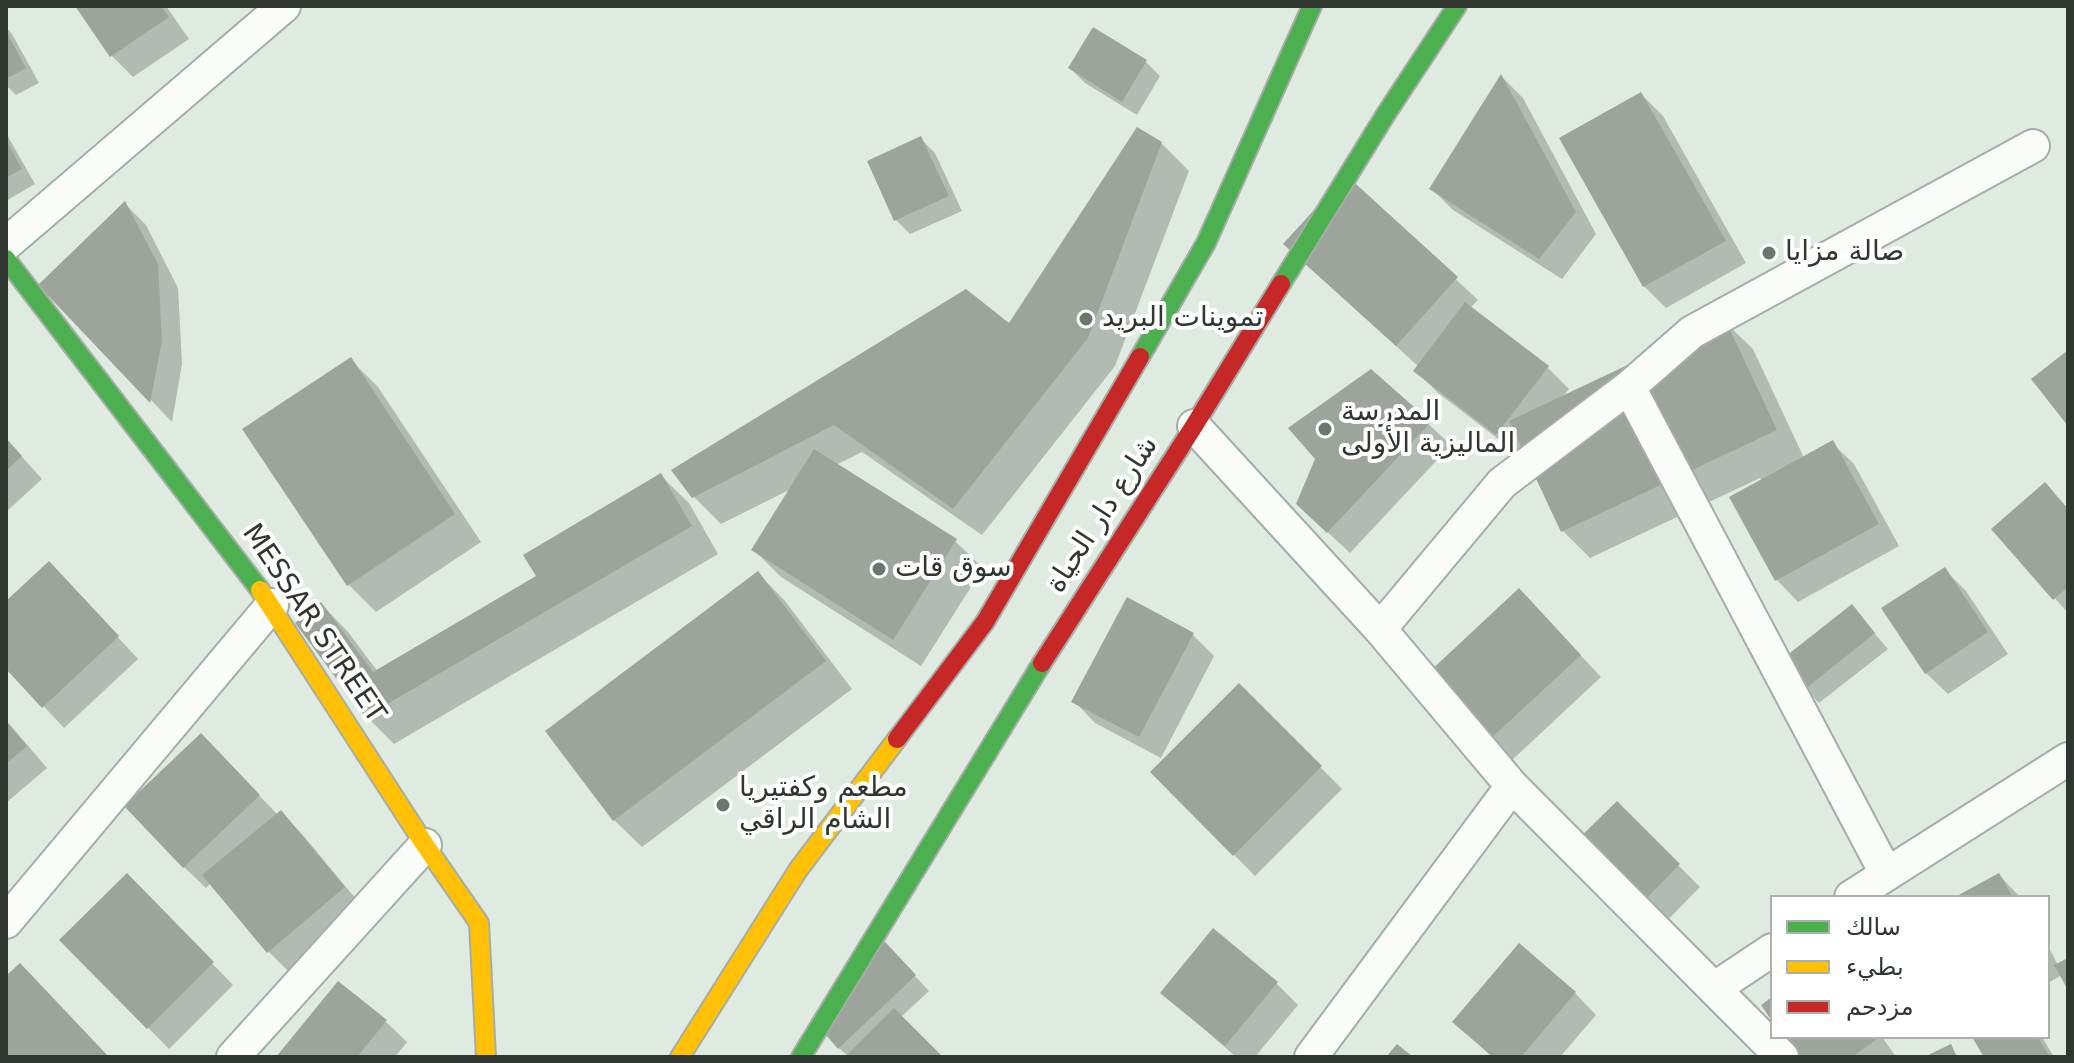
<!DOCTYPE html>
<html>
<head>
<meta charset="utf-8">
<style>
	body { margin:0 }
	#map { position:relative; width:2074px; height:1063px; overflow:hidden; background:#dfeae0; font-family:"DejaVu Sans",Cairo,sans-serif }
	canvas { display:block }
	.frame { position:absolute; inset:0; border:8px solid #2f3730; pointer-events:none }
	.legend { position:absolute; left:1770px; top:895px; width:280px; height:144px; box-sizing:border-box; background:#fff; border:2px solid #acafac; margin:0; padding:10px 14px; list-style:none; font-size:24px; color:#2f3730 }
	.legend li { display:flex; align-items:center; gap:16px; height:40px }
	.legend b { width:40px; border:2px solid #acafac }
</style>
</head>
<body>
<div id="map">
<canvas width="2074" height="1063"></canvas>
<div class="frame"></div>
<ul class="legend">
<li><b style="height:10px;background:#4caf50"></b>سالك</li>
<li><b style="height:10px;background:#ffc107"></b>بطيء</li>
<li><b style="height:10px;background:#c62828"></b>مزدحم</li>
</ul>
</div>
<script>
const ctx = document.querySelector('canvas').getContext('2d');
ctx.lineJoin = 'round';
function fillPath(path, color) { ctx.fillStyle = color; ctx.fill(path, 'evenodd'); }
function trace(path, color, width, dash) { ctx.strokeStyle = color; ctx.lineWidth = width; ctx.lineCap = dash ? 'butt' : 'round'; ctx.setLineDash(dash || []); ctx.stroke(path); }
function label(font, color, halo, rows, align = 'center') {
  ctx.font = font + ' "DejaVu Sans",Cairo,sans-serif'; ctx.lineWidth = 8; ctx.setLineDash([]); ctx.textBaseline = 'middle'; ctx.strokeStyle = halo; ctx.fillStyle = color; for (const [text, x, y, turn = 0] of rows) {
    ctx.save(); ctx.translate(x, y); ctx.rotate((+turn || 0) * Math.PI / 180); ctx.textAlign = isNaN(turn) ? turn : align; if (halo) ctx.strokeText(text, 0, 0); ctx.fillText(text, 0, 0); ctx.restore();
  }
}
fillPath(new Path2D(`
	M 77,6 L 166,6 L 189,39 L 133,77 L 112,56 Z
	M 6,27 L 12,34 L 39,83 L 16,95 L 6,85 Z
	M 1145,61 L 1160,76 L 1137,115 L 1085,83 L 1070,68 Z
	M 1502,77 L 1523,98 L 1596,234 L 1562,279 L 1453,210 L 1432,189 Z
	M 1641,94 L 1663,116 L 1746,263 L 1666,308 L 1644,286 Z
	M 6,133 L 35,184 L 6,201 Z
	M 921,139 L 935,153 L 962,211 L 910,234 L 896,220 Z
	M 1161,143 L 1189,171 L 1115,366 L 982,535 L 862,452 L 836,465 L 955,541 L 983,568 L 921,666 L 781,577 L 754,550 L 793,488 L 721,524 L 693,496 L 1010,326 Z
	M 1346,177 L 1478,300 L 1470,308 L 1547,367 L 1569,389 L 1561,399 L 1725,322 L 1753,349 L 1804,458 L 1832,443 L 1854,464 L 1899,546 L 1798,602 L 1777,580 L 1732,498 L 1762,481 L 1760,478 L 1590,558 L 1563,531 L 1524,448 L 1519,455 L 1437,392 L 1416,371 L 1419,367 L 1307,265 Z
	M 125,204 L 146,225 L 178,288 L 182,364 L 172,422 L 41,285 Z
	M 350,359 L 378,387 L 481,542 L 376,612 L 349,585 Z
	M 1371,371 L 1451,445 L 1350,553 L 1320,525 Z
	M 6,439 L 42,479 L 6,512 Z
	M 661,476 L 689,503 L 718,554 L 394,744 L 366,716 L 321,604 L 348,632 L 378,672 L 539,577 Z
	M 2045,485 L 2068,509 L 2068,613 L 1994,529 Z
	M 1944,569 L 1966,591 L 2008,654 L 1948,694 L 1926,673 Z
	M 758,573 L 785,601 L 852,689 L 642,847 L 614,820 Z
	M 70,585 L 138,659 L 64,728 L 6,666 L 6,604 Z
	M 1852,607 L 1888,649 L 1819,703 L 1805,688 Z
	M 1540,612 L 1601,677 L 1511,761 L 1429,675 Z
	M 1193,635 L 1214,656 L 1161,758 L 1095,723 L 1074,701 Z
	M 1239,685 L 1342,789 L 1255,876 L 1152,772 Z
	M 6,720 L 47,768 L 6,803 Z
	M 222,757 L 278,815 L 281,813 L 302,834 L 365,910 L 290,973 L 268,951 L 211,883 L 206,888 L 184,867 Z
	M 1617,804 L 1700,887 L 1655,933 Z
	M 1999,875 L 2020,897 L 1959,897 Z
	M 127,876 L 233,985 L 169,1049 L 62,940 Z
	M 887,946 L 929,991 L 901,1017 L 940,1057 L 849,1057 L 839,1048 Z
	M 2048,946 L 2058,965 L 2068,960 L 2068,986 L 2062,975 L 2048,983 Z
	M 1277,984 L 1298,1005 L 1255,1057 L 1236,1057 L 1163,993 Z
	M 1575,993 L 1596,1015 L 1560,1057 L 1492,1057 L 1455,1022 Z
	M 385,1021 L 407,1042 L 395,1057 L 279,1057 Z
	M 1786,1037 L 1882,1037 L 1896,1057 L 1800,1057 Z
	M 1975,1037 L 2042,1037 L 2054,1057 L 1986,1057 Z`), '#0003');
fillPath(new Path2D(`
	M 75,6 L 161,6 L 169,17 L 110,57 Z
	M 1093,27 L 1147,60 L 1122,102 L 1068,68 Z
	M 6,31 L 26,68 L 6,79 Z
	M 1501,74 L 1576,212 L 1539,259 L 1429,189 Z
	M 1641,92 L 1726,241 L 1643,287 L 1559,138 Z
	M 1137,127 L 1162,142 L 1088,338 L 953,509 L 834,425 L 692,498 L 671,470 L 966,289 L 1009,323 Z
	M 921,136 L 949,196 L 894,221 L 867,161 Z
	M 6,140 L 22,169 L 6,178 Z
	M 1346,175 L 1458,277 L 1396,346 L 1283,244 Z
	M 125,201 L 158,264 L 162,341 L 150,403 L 38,285 Z
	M 1465,302 L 1549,366 L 1496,435 L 1413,371 Z
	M 1725,319 L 1777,430 L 1561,532 L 1509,421 Z
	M 2068,350 L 2068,426 L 2031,379 Z
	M 351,357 L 455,514 L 347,586 L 242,429 Z
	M 1371,369 L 1431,422 L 1327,533 L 1296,504 L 1315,459 L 1288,428 Z
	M 6,438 L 22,456 L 6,471 Z
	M 1833,440 L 1879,524 L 1775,581 L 1729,497 Z
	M 814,449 L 957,539 L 893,640 L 751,550 Z
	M 661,473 L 692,526 L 365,717 L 295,623 L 321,602 L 373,672 L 536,576 L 523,555 Z
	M 2045,482 L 2068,509 L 2068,587 L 2053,600 L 1991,529 Z
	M 49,561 L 119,636 L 42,708 L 6,669 L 6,601 Z
	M 1945,567 L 1988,632 L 1925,674 L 1881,608 Z
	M 758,571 L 826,661 L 613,821 L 545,731 Z
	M 1519,588 L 1581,655 L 1488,741 L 1426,675 Z
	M 1127,597 L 1194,633 L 1139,737 L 1071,702 Z
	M 1852,604 L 1875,633 L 1804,690 L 1781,660 Z
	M 1239,683 L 1322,766 L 1233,856 L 1150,772 Z
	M 6,721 L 27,746 L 6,764 Z
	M 201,733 L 260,795 L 183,868 L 124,806 Z
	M 1617,801 L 1680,864 L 1632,913 L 1568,849 Z
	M 281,810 L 345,887 L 267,953 L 202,875 Z
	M 127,873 L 214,962 L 147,1029 L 59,940 Z
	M 1999,873 L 2013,897 L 1955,897 Z
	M 1213,928 L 1278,982 L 1225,1046 L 1160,993 Z
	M 873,929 L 916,975 L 838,1049 L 815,1022 Z
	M 1519,943 L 1576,992 L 1521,1057 L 1493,1057 L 1452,1022 Z
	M 2068,958 L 2068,990 L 2054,965 Z
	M 20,963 L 109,1057 L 6,1057 L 6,976 Z
	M 338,981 L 387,1020 L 357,1057 L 276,1057 Z
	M 1772,997 L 1772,1021 L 1761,1005 Z
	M 894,1008 L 943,1057 L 852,1057 L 848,1054 Z
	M 1783,1037 L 1880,1037 L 1852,1057 L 1797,1057 Z
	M 1972,1037 L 2038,1037 L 2050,1057 L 1984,1057 Z
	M 1397,1044 L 1413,1057 L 1386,1057 Z
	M 1951,1044 L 1957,1057 L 1924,1057 Z`), '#9ca49c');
const street = new Path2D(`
	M 6,244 L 284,6
	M 1629,387 L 1886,873
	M 1194,426 L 1380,629 L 1512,786 L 1782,1057
	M 1380,629 L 1502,483 L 1629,387 L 1692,332 L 2033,146
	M 1851,897 L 2068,759
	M 6,922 L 272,605
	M 1715,988 L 1772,950
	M 233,1057 L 425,845
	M 1311,1057 L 1512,786`);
const fast = new Path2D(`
	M 6,259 L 260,590
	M 1281,284 L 1386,114 L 1457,6
	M 1140,357 L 1206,243 L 1312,6
	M 801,1057 L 1042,663`);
const slow = new Path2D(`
	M 260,590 L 425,845 L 479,923 L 486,1057
	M 680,1057 L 798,870 L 897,739`);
const jam = new Path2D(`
	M 1042,663 L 1194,426 L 1281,284
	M 897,739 L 985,622 L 1140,357`);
trace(street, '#a5ada6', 36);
trace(fast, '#a5ada6', 22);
trace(slow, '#a5ada6', 22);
trace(jam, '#a5ada6', 22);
trace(street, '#fafcfa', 32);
trace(fast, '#4caf50', 18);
trace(slow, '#ffc107', 18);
trace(jam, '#c62828', 18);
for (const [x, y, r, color] of [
	[1769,253,8,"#6d766e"],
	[1086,319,8,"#6d766e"],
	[1325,429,8,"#6d766e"],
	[879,569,8,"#6d766e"],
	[723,805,8,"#6d766e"]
]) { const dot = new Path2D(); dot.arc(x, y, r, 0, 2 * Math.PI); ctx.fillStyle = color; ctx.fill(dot); trace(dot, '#fff', 3); }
label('28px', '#2f3730', '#fff', [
	["صالة مزايا",1785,253],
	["تموينات البريد",1102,319],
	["المدرسة",1341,413],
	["الماليزية الأولى",1341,445],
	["سوق قات",895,569],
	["مطعم وكفتيريا",739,789],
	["الشام الراقي",739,821]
], 'left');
label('28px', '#2f3730', '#fff', [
	["شارع دار الحياة",1103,515,-57],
	["MESSAR STREET",313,624,56]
]);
</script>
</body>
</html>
